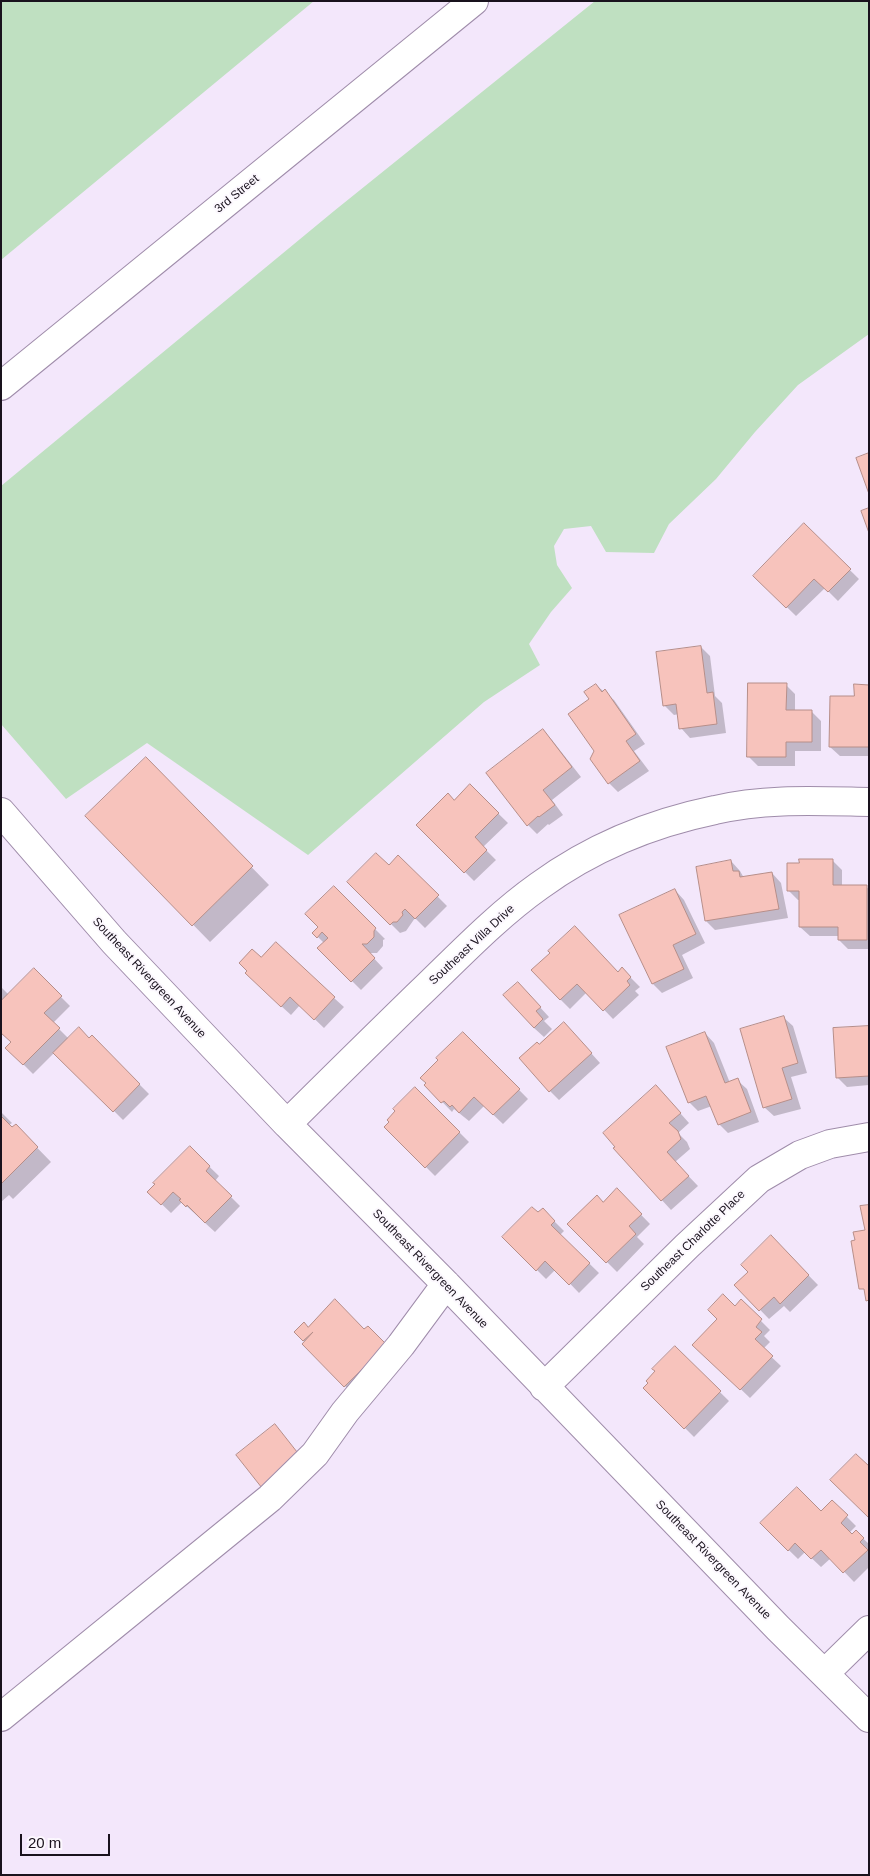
<!DOCTYPE html>
<html>
<head>
<meta charset="utf-8">
<style>
	body { margin:0 }
	#map { position:relative; width:870px; height:1876px; overflow:hidden; background:#f3e7fb; font-family:Arial,sans-serif }
	canvas { display:block }
	.frame { position:absolute; inset:0; border:2px solid #19121d; pointer-events:none }
	.scale { position:absolute; left:20px; top:1834px; width:90px; height:22px; box-sizing:border-box; border:2px solid #19121d; border-top:0; padding-left:6px; font-size:15px; line-height:18px; white-space:nowrap; color:#19121d; -webkit-text-stroke:4px #fcf8fe; paint-order:stroke }
</style>
</head>
<body>
<div id="map">
<canvas width="870" height="1876"></canvas>
<div class="frame"></div>
<div class="scale">20 m</div>
</div>
<script>
const ctx = document.querySelector('canvas').getContext('2d');
ctx.lineJoin = 'round';
function fillPath(path, color) { ctx.fillStyle = color; ctx.fill(path, 'evenodd'); }
function trace(path, color, width, dash) { ctx.strokeStyle = color; ctx.lineWidth = width; ctx.lineCap = dash ? 'butt' : 'round'; ctx.setLineDash(dash || []); ctx.stroke(path); }
function label(font, color, halo, rows, align = 'center') {
  ctx.font = font + ' Arial,sans-serif'; ctx.lineWidth = 4; ctx.setLineDash([]); ctx.textBaseline = 'middle'; ctx.strokeStyle = halo; ctx.fillStyle = color; for (const [text, x, y, turn = 0] of rows) {
    ctx.save(); ctx.translate(x, y); ctx.rotate((+turn || 0) * Math.PI / 180); ctx.textAlign = isNaN(turn) ? turn : align; if (halo) ctx.strokeText(text, 0, 0); ctx.fillText(text, 0, 0); ctx.restore();
  }
}
fillPath(new Path2D(`
	M 1,1 L 314,1 L 1,260 Z
	M 595,1 L 869,1 L 869,334 L 798,385 L 755,432 L 716,479 L 669,524 L 654,553 L 606,552 L 591,526 L 564,529 L 554,546 L 557,565 L 572,588 L 551,612 L 529,644 L 540,665 L 484,702 L 308,855 L 147,743 L 66,799 L 1,724 L 1,486 L 334,211 Z`), '#bfe0c1');
fillPath(new Path2D(`
	M 804,525 L 859,579 L 838,601 L 825,588 L 796,616 L 755,576 Z
	M 701,647 L 710,656 L 715,696 L 722,703 L 726,733 L 690,738 L 681,728 L 679,714 L 674,715 L 664,705 Z
	M 596,685 L 614,700 L 645,744 L 634,751 L 649,771 L 618,792 L 609,783 L 596,751 L 590,700 Z
	M 786,685 L 795,694 L 795,712 L 812,712 L 821,721 L 821,751 L 795,751 L 795,766 L 758,766 L 749,757 Z
	M 869,686 L 869,756 L 840,756 L 830,747 L 855,697 Z
	M 542,730 L 552,740 L 581,777 L 552,800 L 563,815 L 549,825 L 548,824 L 537,834 L 528,825 L 488,773 Z
	M 146,759 L 269,885 L 210,942 L 87,816 Z
	M 470,786 L 508,823 L 483,847 L 496,860 L 474,881 L 418,825 L 455,802 Z
	M 398,857 L 447,906 L 425,928 L 415,918 L 406,931 L 400,933 L 349,882 L 389,866 Z
	M 832,860 L 842,870 L 842,886 L 866,887 L 869,889 L 869,949 L 848,949 L 839,940 L 839,936 L 810,936 L 800,927 L 800,900 L 798,900 L 788,890 Z
	M 731,861 L 740,871 L 744,878 L 772,873 L 781,883 L 788,918 L 715,930 L 706,921 Z
	M 334,888 L 385,939 L 383,940 L 383,946 L 377,953 L 369,953 L 383,968 L 361,990 L 319,948 L 324,943 L 314,933 L 320,928 Z
	M 675,890 L 684,900 L 705,943 L 682,955 L 693,978 L 662,993 L 653,984 Z
	M 552,953 L 618,973 L 622,969 L 640,987 L 635,991 L 639,995 L 613,1019 L 587,992 L 570,1009 L 560,999 Z
	M 261,959 L 334,998 L 344,1007 L 324,1028 L 300,1005 L 291,1015 L 256,983 Z
	M 34,970 L 70,1006 L 53,1023 L 69,1039 L 89,1040 L 92,1037 L 149,1094 L 123,1120 L 55,1052 L 33,1074 L 7,1048 L 12,1043 L 1,1031 L 1,987 L 9,995 Z
	M 527,993 L 549,1017 L 544,1021 L 552,1029 L 544,1037 L 534,1028 Z
	M 783,1017 L 793,1026 L 807,1073 L 791,1077 L 801,1109 L 774,1116 L 764,1107 Z
	M 869,1027 L 869,1085 L 847,1087 L 837,1077 Z
	M 463,1033 L 528,1099 L 503,1124 L 484,1106 L 469,1121 L 454,1109 L 452,1112 L 426,1085 Z
	M 573,1033 L 600,1063 L 559,1100 L 550,1091 L 539,1046 Z
	M 705,1033 L 714,1043 L 730,1083 L 737,1080 L 747,1089 L 759,1122 L 728,1133 L 719,1124 L 712,1106 L 698,1111 L 689,1102 Z
	M 415,1088 L 469,1142 L 435,1176 L 386,1127 Z
	M 665,1096 L 689,1123 L 678,1133 L 687,1142 L 690,1149 L 675,1162 L 698,1186 L 671,1210 L 615,1149 Z
	M 1,1112 L 12,1123 L 9,1125 L 13,1129 L 16,1126 L 51,1162 L 13,1199 L 9,1195 L 1,1202 Z
	M 190,1148 L 219,1176 L 215,1181 L 240,1206 L 215,1232 L 182,1202 L 171,1213 L 149,1192 Z
	M 617,1190 L 650,1224 L 637,1237 L 644,1244 L 617,1272 L 569,1224 L 603,1203 Z
	M 543,1210 L 564,1231 L 560,1235 L 599,1273 L 579,1293 L 556,1269 L 546,1279 L 504,1237 Z
	M 771,1237 L 818,1285 L 790,1312 L 784,1306 L 769,1319 L 736,1285 L 749,1272 Z
	M 741,1301 L 770,1330 L 764,1336 L 770,1342 L 763,1349 L 781,1366 L 750,1398 L 704,1354 Z
	M 308,1328 L 364,1331 L 395,1355 L 354,1395 L 303,1344 L 305,1342 L 296,1332 Z
	M 675,1348 L 729,1401 L 694,1437 L 645,1388 Z
	M 832,1502 L 856,1526 L 849,1533 L 852,1536 L 856,1532 L 869,1544 L 869,1567 L 854,1582 L 831,1558 L 821,1567 L 805,1552 L 798,1559 L 761,1523 L 821,1513 Z`), '#0003');
const building = new Path2D(`
	M 869,453 L 869,494 L 856,458 Z
	M 869,508 L 869,533 L 861,511 Z
	M 804,523 L 851,569 L 828,592 L 814,579 L 786,608 L 753,576 Z
	M 701,646 L 707,693 L 713,692 L 717,724 L 679,729 L 676,704 L 663,706 L 656,652 Z
	M 748,683 L 787,683 L 786,710 L 812,710 L 812,742 L 786,742 L 786,757 L 747,757 Z
	M 596,684 L 602,692 L 605,689 L 636,734 L 626,741 L 640,761 L 608,784 L 590,759 L 594,751 L 568,714 L 589,699 L 584,692 Z
	M 854,684 L 869,685 L 869,747 L 829,747 L 830,696 L 854,696 Z
	M 543,729 L 572,767 L 543,790 L 555,805 L 539,817 L 538,816 L 527,826 L 486,773 Z
	M 146,757 L 253,866 L 192,926 L 85,816 Z
	M 470,784 L 499,813 L 475,837 L 487,850 L 464,873 L 416,825 L 448,793 L 454,800 Z
	M 376,853 L 389,865 L 398,855 L 439,895 L 415,919 L 405,909 L 402,912 L 403,915 L 397,922 L 393,922 L 390,925 L 347,882 Z
	M 799,859 L 833,859 L 833,885 L 867,885 L 867,940 L 838,940 L 838,927 L 799,927 L 799,891 L 787,891 L 787,863 L 799,863 Z
	M 731,860 L 733,871 L 739,871 L 740,877 L 772,872 L 779,909 L 705,921 L 696,867 Z
	M 334,886 L 376,928 L 374,931 L 374,937 L 367,944 L 362,944 L 375,958 L 351,982 L 317,948 L 328,938 L 322,932 L 317,938 L 312,933 L 318,927 L 305,914 Z
	M 675,889 L 696,934 L 673,945 L 684,969 L 652,984 L 619,915 Z
	M 575,926 L 618,972 L 622,967 L 631,977 L 627,981 L 630,985 L 603,1011 L 577,984 L 560,1000 L 531,970 L 550,953 L 548,951 Z
	M 276,942 L 335,997 L 314,1020 L 290,997 L 281,1007 L 245,973 L 247,971 L 239,963 L 252,949 L 261,957 Z
	M 34,968 L 62,996 L 44,1013 L 60,1028 L 23,1065 L 5,1048 L 11,1042 L 1,1033 L 1,1001 Z
	M 518,982 L 541,1007 L 536,1011 L 543,1019 L 534,1028 L 503,995 Z
	M 784,1016 L 798,1063 L 782,1068 L 792,1099 L 763,1108 L 740,1029 Z
	M 564,1022 L 592,1053 L 549,1092 L 519,1058 L 537,1042 L 539,1044 Z
	M 869,1026 L 869,1076 L 836,1078 L 833,1028 Z
	M 79,1027 L 89,1038 L 92,1035 L 140,1084 L 113,1112 L 53,1053 Z
	M 463,1032 L 520,1089 L 493,1115 L 474,1097 L 459,1113 L 452,1105 L 450,1107 L 444,1101 L 441,1103 L 424,1085 L 426,1083 L 420,1078 L 438,1060 L 436,1058 Z
	M 705,1032 L 725,1083 L 738,1078 L 751,1112 L 718,1125 L 706,1096 L 688,1103 L 666,1047 Z
	M 656,1085 L 681,1113 L 669,1123 L 678,1131 L 681,1139 L 667,1152 L 689,1176 L 661,1201 L 613,1148 L 615,1147 L 603,1133 Z
	M 415,1087 L 460,1132 L 425,1168 L 384,1127 L 389,1122 L 387,1120 L 395,1111 L 393,1109 Z
	M 1,1116 L 12,1127 L 16,1124 L 38,1147 L 1,1184 Z
	M 190,1146 L 210,1166 L 206,1171 L 232,1196 L 205,1223 L 187,1205 L 186,1207 L 179,1200 L 181,1199 L 173,1192 L 161,1205 L 147,1192 L 155,1184 L 153,1183 Z
	M 617,1188 L 642,1214 L 629,1226 L 636,1234 L 606,1263 L 567,1224 L 597,1195 L 603,1202 Z
	M 869,1205 L 869,1300 L 866,1301 L 864,1289 L 859,1289 L 851,1241 L 855,1240 L 853,1232 L 865,1230 L 860,1206 Z
	M 532,1207 L 538,1212 L 543,1208 L 555,1221 L 551,1225 L 590,1263 L 569,1285 L 545,1261 L 536,1271 L 502,1237 Z
	M 771,1235 L 809,1275 L 780,1304 L 774,1297 L 759,1311 L 734,1285 L 748,1272 L 741,1265 Z
	M 723,1294 L 735,1306 L 741,1299 L 762,1319 L 756,1327 L 762,1332 L 755,1339 L 773,1356 L 740,1390 L 692,1345 L 717,1319 L 708,1310 Z
	M 335,1299 L 364,1329 L 368,1326 L 387,1345 L 344,1387 L 302,1344 L 313,1332 L 303,1341 L 294,1332 L 304,1322 L 308,1327 Z
	M 675,1346 L 721,1391 L 684,1429 L 643,1388 L 648,1383 L 646,1381 L 655,1371 L 652,1369 Z
	M 275,1424 L 301,1457 L 262,1488 L 236,1455 Z
	M 856,1454 L 869,1466 L 869,1518 L 830,1480 Z
	M 797,1487 L 821,1511 L 832,1500 L 848,1515 L 841,1523 L 852,1534 L 856,1530 L 864,1538 L 860,1542 L 868,1550 L 843,1573 L 821,1550 L 811,1559 L 795,1543 L 788,1551 L 760,1523 Z`);
fillPath(building, '#f7c3bc');
trace(building, '#b68e89', 1);
const minor = new Path2D(`
	M 1,812 L 114,942 L 287,1124 L 446,1284 L 778,1628 L 869,1718
	M 287,1124 C 330,1081 373,1039 416,997 C 456,959 494,918 539,886 C 591,848 652,823 715,810 C 765,798 818,801 869,802
	M 544,1387 L 687,1246 L 759,1179 L 800,1155 L 830,1144 L 869,1137
	M 825,1673 L 869,1630
	M 1,1717 L 270,1498 L 315,1454 L 345,1412 L 401,1345 L 446,1284`);
const highway = new Path2D(`
	M 1,386 L 474,1`);
trace(minor, '#9f8caa', 30);
trace(highway, '#9f8caa', 30);
trace(minor, '#fff', 28);
trace(highway, '#fff', 28);
label('12px', '#19121d', '#fcf8fe', [
	["3rd Street",237,194,-39],
	["Southeast Villa Drive",472,945,-43],
	["Southeast Rivergreen Avenue",149,978,47],
	["Southeast Charlotte Place",693,1241,-44],
	["Southeast Rivergreen Avenue",430,1269,46],
	["Southeast Rivergreen Avenue",713,1560,46]
]);
</script>
</body>
</html>
